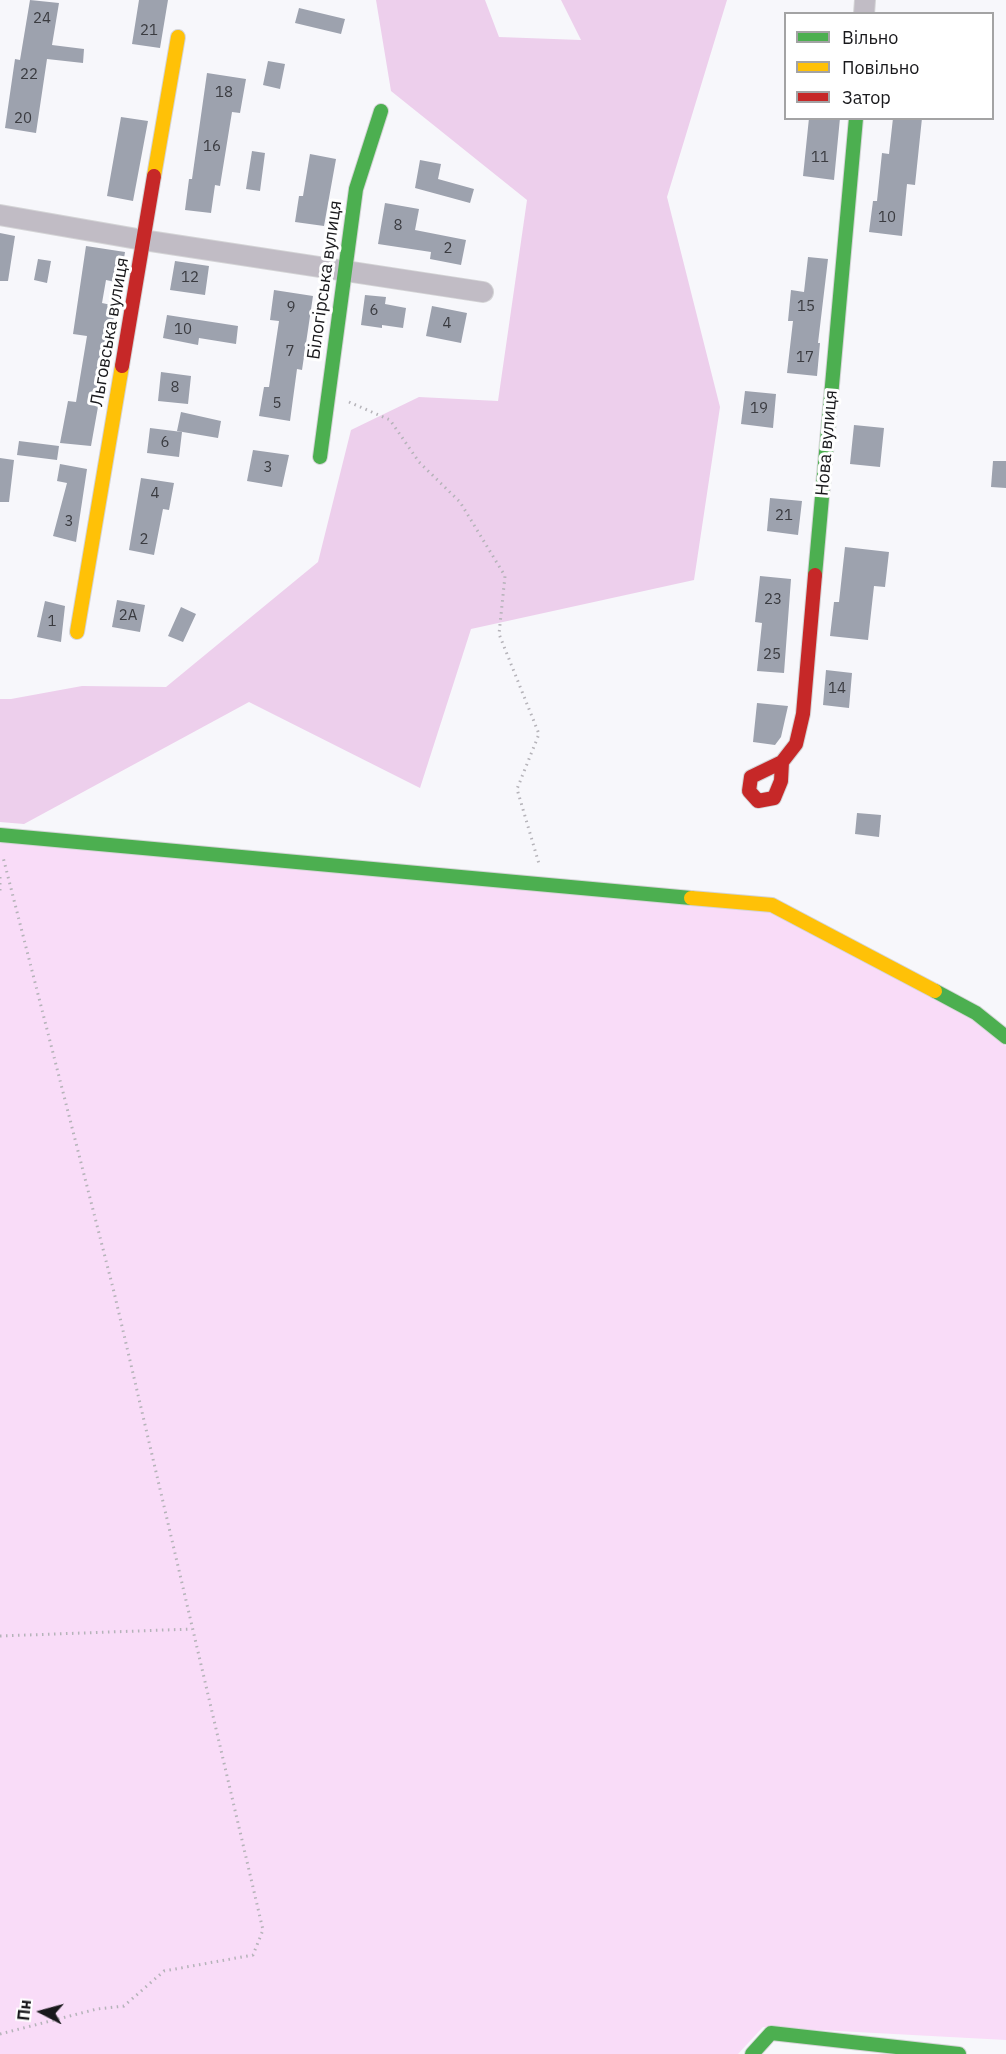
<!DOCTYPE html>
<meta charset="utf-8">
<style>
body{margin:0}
#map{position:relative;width:1006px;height:2054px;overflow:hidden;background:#f7f7fb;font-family:"IBM Plex Sans",sans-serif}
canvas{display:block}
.legend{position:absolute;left:784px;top:12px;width:210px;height:108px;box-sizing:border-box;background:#fff;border:2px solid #a3a3a4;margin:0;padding:8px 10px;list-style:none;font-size:18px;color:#19191c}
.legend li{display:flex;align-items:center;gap:12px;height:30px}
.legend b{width:30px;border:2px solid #a3a3a4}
.north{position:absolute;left:12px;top:1982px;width:60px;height:60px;-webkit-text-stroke:4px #fff;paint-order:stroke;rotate:276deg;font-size:16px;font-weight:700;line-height:24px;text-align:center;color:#19191c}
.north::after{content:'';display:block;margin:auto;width:21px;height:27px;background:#19191c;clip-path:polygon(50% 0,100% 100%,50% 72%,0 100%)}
</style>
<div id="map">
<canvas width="1006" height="2054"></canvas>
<ul class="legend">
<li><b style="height:8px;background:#4caf50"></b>Вільно</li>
<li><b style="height:8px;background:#ffc107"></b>Повільно</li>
<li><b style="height:8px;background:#c62828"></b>Затор</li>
</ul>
<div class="north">Пн</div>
</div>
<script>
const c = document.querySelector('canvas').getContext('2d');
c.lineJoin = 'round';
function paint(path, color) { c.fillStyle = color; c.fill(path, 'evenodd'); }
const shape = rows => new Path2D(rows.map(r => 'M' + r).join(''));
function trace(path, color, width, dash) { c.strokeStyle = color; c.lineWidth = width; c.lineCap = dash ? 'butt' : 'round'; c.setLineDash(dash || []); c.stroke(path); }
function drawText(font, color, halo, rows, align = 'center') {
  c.font = font + ' "IBM Plex Sans",sans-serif'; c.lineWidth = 6; c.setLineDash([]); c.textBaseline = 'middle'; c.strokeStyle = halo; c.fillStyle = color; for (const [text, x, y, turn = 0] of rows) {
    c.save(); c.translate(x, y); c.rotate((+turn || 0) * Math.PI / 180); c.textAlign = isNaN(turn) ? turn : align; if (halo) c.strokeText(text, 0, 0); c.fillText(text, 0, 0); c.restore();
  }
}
const green = shape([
 [0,842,770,912,972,1018,1006,1046,1006,2040,763,2027,738,2054,0,2054]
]);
const forest = shape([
 [376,0,485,0,499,37,581,40,561,0,727,0,667,197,720,407,694,580,471,629,420,788,249,702,24,824,0,822,0,699,11,699,82,686,166,687,318,562,351,430,419,397,498,401,527,200,391,91]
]);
const building = shape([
 [30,0,59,3,52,45,84,49,83,63,47,59,36,133,5,128,15,59,20,60],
 [139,0,168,0,160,48,132,44],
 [299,8,345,19,341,34,295,23],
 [268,61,285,64,280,89,263,85],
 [207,73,246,79,240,113,232,112,220,186,215,185,211,213,185,210,189,179,192,179],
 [121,117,148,121,133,201,107,196],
 [809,118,840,118,834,180,803,176],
 [893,118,922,118,915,185,907,184,902,236,869,232,873,201,877,201,882,153,889,154],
 [252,151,265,153,260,191,246,189],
 [310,154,336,159,324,226,295,222,299,196,303,196],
 [420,160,441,164,438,179,474,189,470,203,415,188],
 [385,203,419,209,415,230,466,240,461,265,430,259,431,252,378,244],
 [0,233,15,236,8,281,0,281],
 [86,246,125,252,120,283,106,280,102,303,116,306,91,446,60,443,68,401,76,402,87,336,73,334],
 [808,257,828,259,818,343,820,343,817,376,787,373,793,321,788,321,791,290,804,292],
 [38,259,51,261,47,283,34,280],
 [175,261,209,266,205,295,170,290],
 [274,290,313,296,302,370,297,369,290,421,259,416,264,387,269,387,279,321,270,320],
 [365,295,386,297,385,304,406,308,403,328,382,325,382,328,361,325],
 [432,306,467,313,461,343,426,336],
 [167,315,238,326,236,344,199,338,198,345,163,338],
 [161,372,191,376,188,404,158,401],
 [745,391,776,394,773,428,741,424],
 [181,412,221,421,218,438,177,431],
 [854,425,884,428,880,467,850,464],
 [150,428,182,432,179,457,147,453],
 [19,441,59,446,57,460,17,455],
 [253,450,289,455,282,487,247,481],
 [0,458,14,460,9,502,0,502],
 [993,461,1006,461,1006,488,991,487],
 [60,464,87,469,76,542,53,536,67,483,57,481],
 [141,478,174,483,169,510,163,509,154,555,129,550],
 [770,498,802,501,798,535,767,531],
 [845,547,889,552,885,587,874,586,868,640,830,636,834,602,839,602],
 [760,576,791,579,784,673,757,671,762,623,755,622],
 [117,600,145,605,140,632,112,627],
 [45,601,65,606,61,642,37,637],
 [181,607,196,614,183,642,168,636],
 [826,670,852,673,849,708,823,705],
 [757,703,788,706,781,737,775,745,753,742],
 [857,813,881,815,879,837,855,834]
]);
const path = shape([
 [349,402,390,420,419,462,460,502,505,576,499,634,539,734,517,789,539,864],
 [0,877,0,894],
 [0,1636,192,1629],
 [0,2034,97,2009,124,2006,164,1971,253,1955,263,1930,114,1292,3,857]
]);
const street = shape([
 [864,14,865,0],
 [0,215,143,240,483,292]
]);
const fast = shape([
 [320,457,356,189,381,111],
 [815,575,856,118],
 [0,835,691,898],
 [935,991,976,1013,1006,1037],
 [752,2054,771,2033,959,2054]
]);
const slow = shape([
 [154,176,178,37],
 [77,632,122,366],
 [691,898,772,905,935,991]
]);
const jam = shape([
 [122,366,154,176],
 [782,762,781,781,774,798,758,801,749,791,751,777,782,762,796,744,803,714,815,575]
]);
const numberNames = [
 ["24",42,19],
 ["21",149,31],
 ["22",29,75],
 ["18",224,93],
 ["20",23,119],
 ["16",212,147],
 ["11",820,158],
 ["10",887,218],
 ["8",398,226],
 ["2",448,249],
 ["12",190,278],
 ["15",806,307],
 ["9",291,308],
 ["6",374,311],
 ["4",447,324],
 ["10",183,330],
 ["7",290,352],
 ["17",805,358],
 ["8",175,388],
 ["5",277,404],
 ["19",759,409],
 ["6",165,443],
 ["3",268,468],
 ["4",155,494],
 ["21",784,516],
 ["3",69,522],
 ["2",144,540],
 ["23",773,600],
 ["2А",128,616],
 ["1",52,622],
 ["25",772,655],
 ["14",837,689]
];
const streetNames = [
 ["Білогірська вулиця",325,280,-82],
 ["Льговська вулиця",110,332,-80],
 ["Нова вулиця",827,443,-85]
];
paint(green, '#f9dcf8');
paint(forest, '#edcfec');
paint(building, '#9da2ae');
trace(street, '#d4d4d6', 22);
trace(fast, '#d4d4d6', 16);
trace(slow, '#d4d4d6', 16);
trace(jam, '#d4d4d6', 16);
trace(path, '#b5b3b9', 3, [1.5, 4.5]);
trace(street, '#c1bcc5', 20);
trace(fast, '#4caf50', 14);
trace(slow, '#ffc107', 14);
trace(jam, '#c62828', 14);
drawText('15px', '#3a3b40', null, numberNames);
drawText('18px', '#19191c', '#fff', streetNames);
</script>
